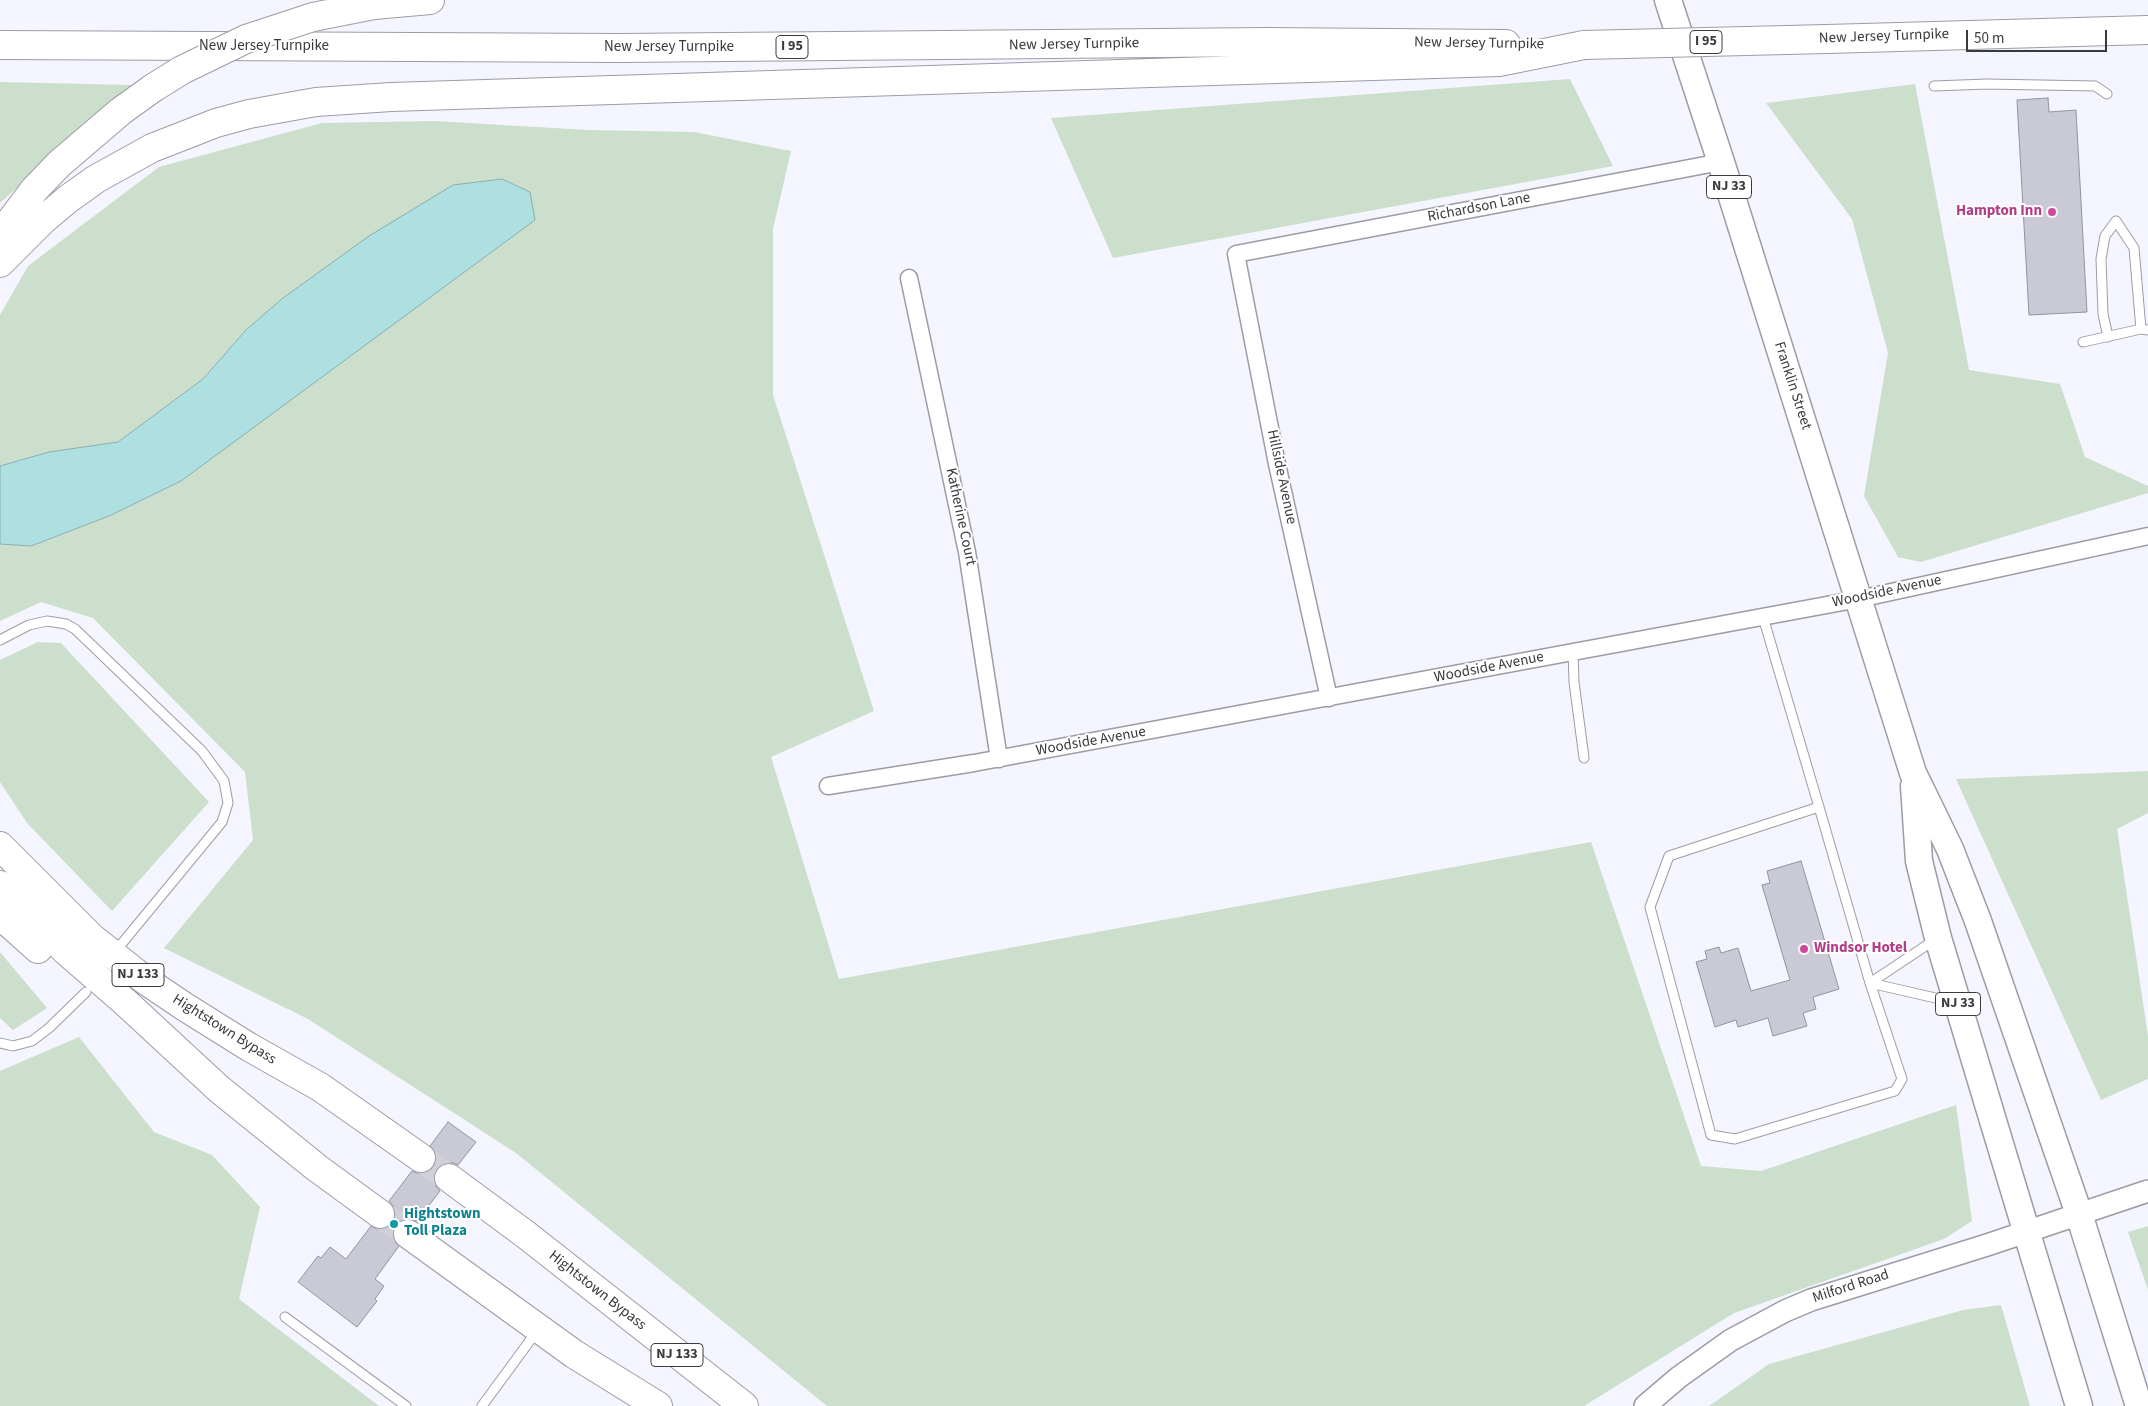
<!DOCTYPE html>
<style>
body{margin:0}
#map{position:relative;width:2148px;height:1406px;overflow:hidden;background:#f4f5fe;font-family:"Source Sans 3",sans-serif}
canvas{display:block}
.scale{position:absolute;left:1966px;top:30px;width:141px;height:22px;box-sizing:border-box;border:2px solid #393a3e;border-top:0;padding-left:6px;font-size:15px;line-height:18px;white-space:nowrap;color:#393a3e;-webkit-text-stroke:4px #fff;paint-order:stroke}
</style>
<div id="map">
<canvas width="2148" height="1406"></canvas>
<div class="scale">50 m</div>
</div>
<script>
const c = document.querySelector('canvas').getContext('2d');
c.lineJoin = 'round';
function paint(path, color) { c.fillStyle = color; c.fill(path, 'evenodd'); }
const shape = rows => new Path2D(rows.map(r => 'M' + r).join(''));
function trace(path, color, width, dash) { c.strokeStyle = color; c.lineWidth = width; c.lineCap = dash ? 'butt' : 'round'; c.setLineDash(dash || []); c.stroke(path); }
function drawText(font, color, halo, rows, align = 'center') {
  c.font = font + ' "Source Sans 3",sans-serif'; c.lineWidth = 4; c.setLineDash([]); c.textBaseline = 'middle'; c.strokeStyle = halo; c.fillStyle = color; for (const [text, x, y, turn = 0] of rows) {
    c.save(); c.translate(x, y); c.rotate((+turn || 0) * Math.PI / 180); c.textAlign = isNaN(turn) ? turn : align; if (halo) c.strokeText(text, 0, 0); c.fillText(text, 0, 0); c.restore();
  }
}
const green = shape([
 [1570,79,1613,166,1113,258,1051,118],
 [0,82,132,85,0,203],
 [1915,84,1969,370,2060,384,2085,457,2148,486,2148,493,1921,562,1898,557,1864,496,1888,353,1852,219,1766,103],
 [434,121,588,130,694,132,791,151,773,229,773,395,874,711,771,757,839,979,1591,842,1701,1166,1761,1171,1956,1105,1972,1221,1944,1239,1734,1313,1584,1406,827,1406,516,1153,308,1019,164,948,253,840,245,772,93,618,41,602,0,621,0,544,31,546,109,516,181,481,227,444,530,192,502,179,453,185,412,210,283,298,246,330,203,379,118,442,49,452,0,466,0,315,28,266,159,167,322,123],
 [38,642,61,643,209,802,112,911,27,823,0,782,0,660],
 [2148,771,2148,813,2117,829,2148,1036,2148,1079,2101,1100,1956,779],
 [0,952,47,1008,13,1030,0,1018],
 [79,1037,154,1132,212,1155,260,1207,239,1299,379,1406,0,1406,0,1071],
 [2148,1226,2148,1290,2128,1232],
 [2001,1305,2030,1406,1709,1406,1769,1364,1963,1310]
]);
const water = shape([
 [502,179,530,192,535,220,181,481,109,516,31,546,0,544,0,466,49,452,118,442,203,379,246,330,283,298,369,236,453,185,502,179]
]);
const building = shape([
 [2048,98,2049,112,2076,110,2087,312,2029,315,2017,100,2048,98],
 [1801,861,1839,989,1813,997,1816,1009,1803,1013,1807,1026,1773,1036,1768,1018,1738,1027,1736,1020,1715,1027,1696,962,1707,959,1705,951,1719,947,1721,953,1738,948,1751,991,1790,980,1762,885,1770,883,1767,871,1801,861],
 [448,1122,476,1142,458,1165,450,1162,443,1164,437,1168,433,1177,435,1185,440,1191,417,1221,410,1219,402,1220,395,1225,392,1233,394,1240,399,1246,375,1279,384,1286,375,1299,377,1301,357,1327,298,1282,318,1256,321,1258,330,1247,346,1259,371,1226,379,1230,387,1228,392,1224,396,1215,394,1207,389,1201,412,1171,420,1174,427,1172,433,1167,437,1159,435,1152,430,1146,448,1122]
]);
const motorwayTunnel = shape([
 [421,1158,449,1178],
 [380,1214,408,1234]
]);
const service = shape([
 [1934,86,1987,84,2095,86,2107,94],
 [2108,337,2103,314,2101,259,2105,236,2116,221,2134,248,2141,329,2148,330],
 [2083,342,2141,329],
 [1763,617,1819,807,1870,983,1902,1079,1895,1091,1735,1139,1711,1135,1650,907,1669,856,1819,807],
 [0,640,29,625,47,621,66,624,75,629,202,751,224,781,228,803,222,822,114,953],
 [1573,651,1574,682,1584,758],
 [1870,983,1953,1002],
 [1870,983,1936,939],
 [0,1043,13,1046,32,1041,49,1028,86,992],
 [285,1317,406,1406],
 [482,1406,537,1331]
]);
const minor = shape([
 [909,278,967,552,999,759],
 [1329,698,1277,464,1236,254,1721,162],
 [828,786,974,763,1859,599,2148,536]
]);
const tertiary = shape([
 [1645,1406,1679,1377,1731,1340,1785,1311,1811,1300,1987,1245,2148,1191]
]);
const primary = shape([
 [1668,0,1721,162,1913,773,1950,849,1978,921,2079,1214,2139,1406],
 [1914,786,1919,861,1938,938,2079,1406]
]);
const motorway = shape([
 [374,5,430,0],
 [1827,39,2148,30],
 [0,45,620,48,1267,42,1506,44],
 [0,235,34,190,59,164,121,111,153,88],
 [0,263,43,220,68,199,96,179,152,148,216,123,249,114,316,102,391,97,1499,62,1584,45],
 [0,846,92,938,145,980,185,1007,249,1047,320,1087,421,1158],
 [0,885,67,952,125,1002,219,1089,317,1168,380,1214],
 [0,915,38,949],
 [449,1178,525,1234,744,1406],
 [408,1234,574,1354,658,1406]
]);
const motorwayBridge = shape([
 [1584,45,1827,39],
 [153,88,182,70,246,39,313,17,374,5]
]);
const markers = [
 [2052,212,5,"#d1479c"],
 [1804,949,5,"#d1479c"],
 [394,1224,5,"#0f9aa8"]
];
const shields = [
 [1706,42,32],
 [792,47,32],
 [1729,187,45],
 [138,975,52],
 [1958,1004,45],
 [677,1355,52]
];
const shieldNames = [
 ["I 95",1706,42],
 ["I 95",792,47],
 ["NJ 33",1729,187],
 ["NJ 133",138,975],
 ["NJ 33",1958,1004],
 ["NJ 133",677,1355]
];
const streetNames = [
 ["New Jersey Turnpike",1884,37,-2],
 ["New Jersey Turnpike",1479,44,1],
 ["New Jersey Turnpike",1074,45,-1],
 ["New Jersey Turnpike",264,47],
 ["New Jersey Turnpike",669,48],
 ["Richardson Lane",1479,208,-11],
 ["Franklin Street",1792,386,72],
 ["Hillside Avenue",1281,477,78],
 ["Katherine Court",960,517,78],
 ["Woodside Avenue",1887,592,-12],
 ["Woodside Avenue",1489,668,-11],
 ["Woodside Avenue",1091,742,-10],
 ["Hightstown Bypass",224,1030,32],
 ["Milford Road",1851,1287,-18],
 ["Hightstown Bypass",597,1291,38]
];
const hotelNames = [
 ["Hampton Inn",2042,212],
 ["Windsor Hotel",1814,949,"left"]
];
const cultureNames = [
 ["Hightstown",404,1215],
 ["Toll Plaza",404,1232]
];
paint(green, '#ccdecc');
paint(water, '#aedfe1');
trace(water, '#8baeb0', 1);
paint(building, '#c9cad5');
trace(building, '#92939d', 1);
trace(motorwayTunnel, '#cfd0d8', 28, [28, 14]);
trace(service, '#9c9ca7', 11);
trace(minor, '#9c9ca7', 19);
trace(tertiary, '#9c9ca7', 24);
trace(primary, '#9c9ca7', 29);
trace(motorway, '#9c9ca7', 30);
trace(service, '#fff', 9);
trace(minor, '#fff', 16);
trace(tertiary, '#fff', 21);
trace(primary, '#fff', 26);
trace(motorway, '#fff', 28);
trace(motorwayBridge, '#9c9ca7', 30, []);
trace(motorwayBridge, '#fff', 28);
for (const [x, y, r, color] of markers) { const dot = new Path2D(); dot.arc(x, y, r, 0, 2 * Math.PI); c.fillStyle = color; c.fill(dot); trace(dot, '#fff', 2); }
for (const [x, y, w] of shields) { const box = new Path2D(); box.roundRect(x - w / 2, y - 11.5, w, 23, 4); c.fillStyle = '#fff'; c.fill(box); trace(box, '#393a3e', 1); }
drawText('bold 14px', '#393a3e', null, shieldNames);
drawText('15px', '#393a3e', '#fff', streetNames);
drawText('bold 15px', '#b23c85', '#fff', hotelNames, 'right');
drawText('bold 15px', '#0d838f', '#fff', cultureNames, 'left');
</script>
